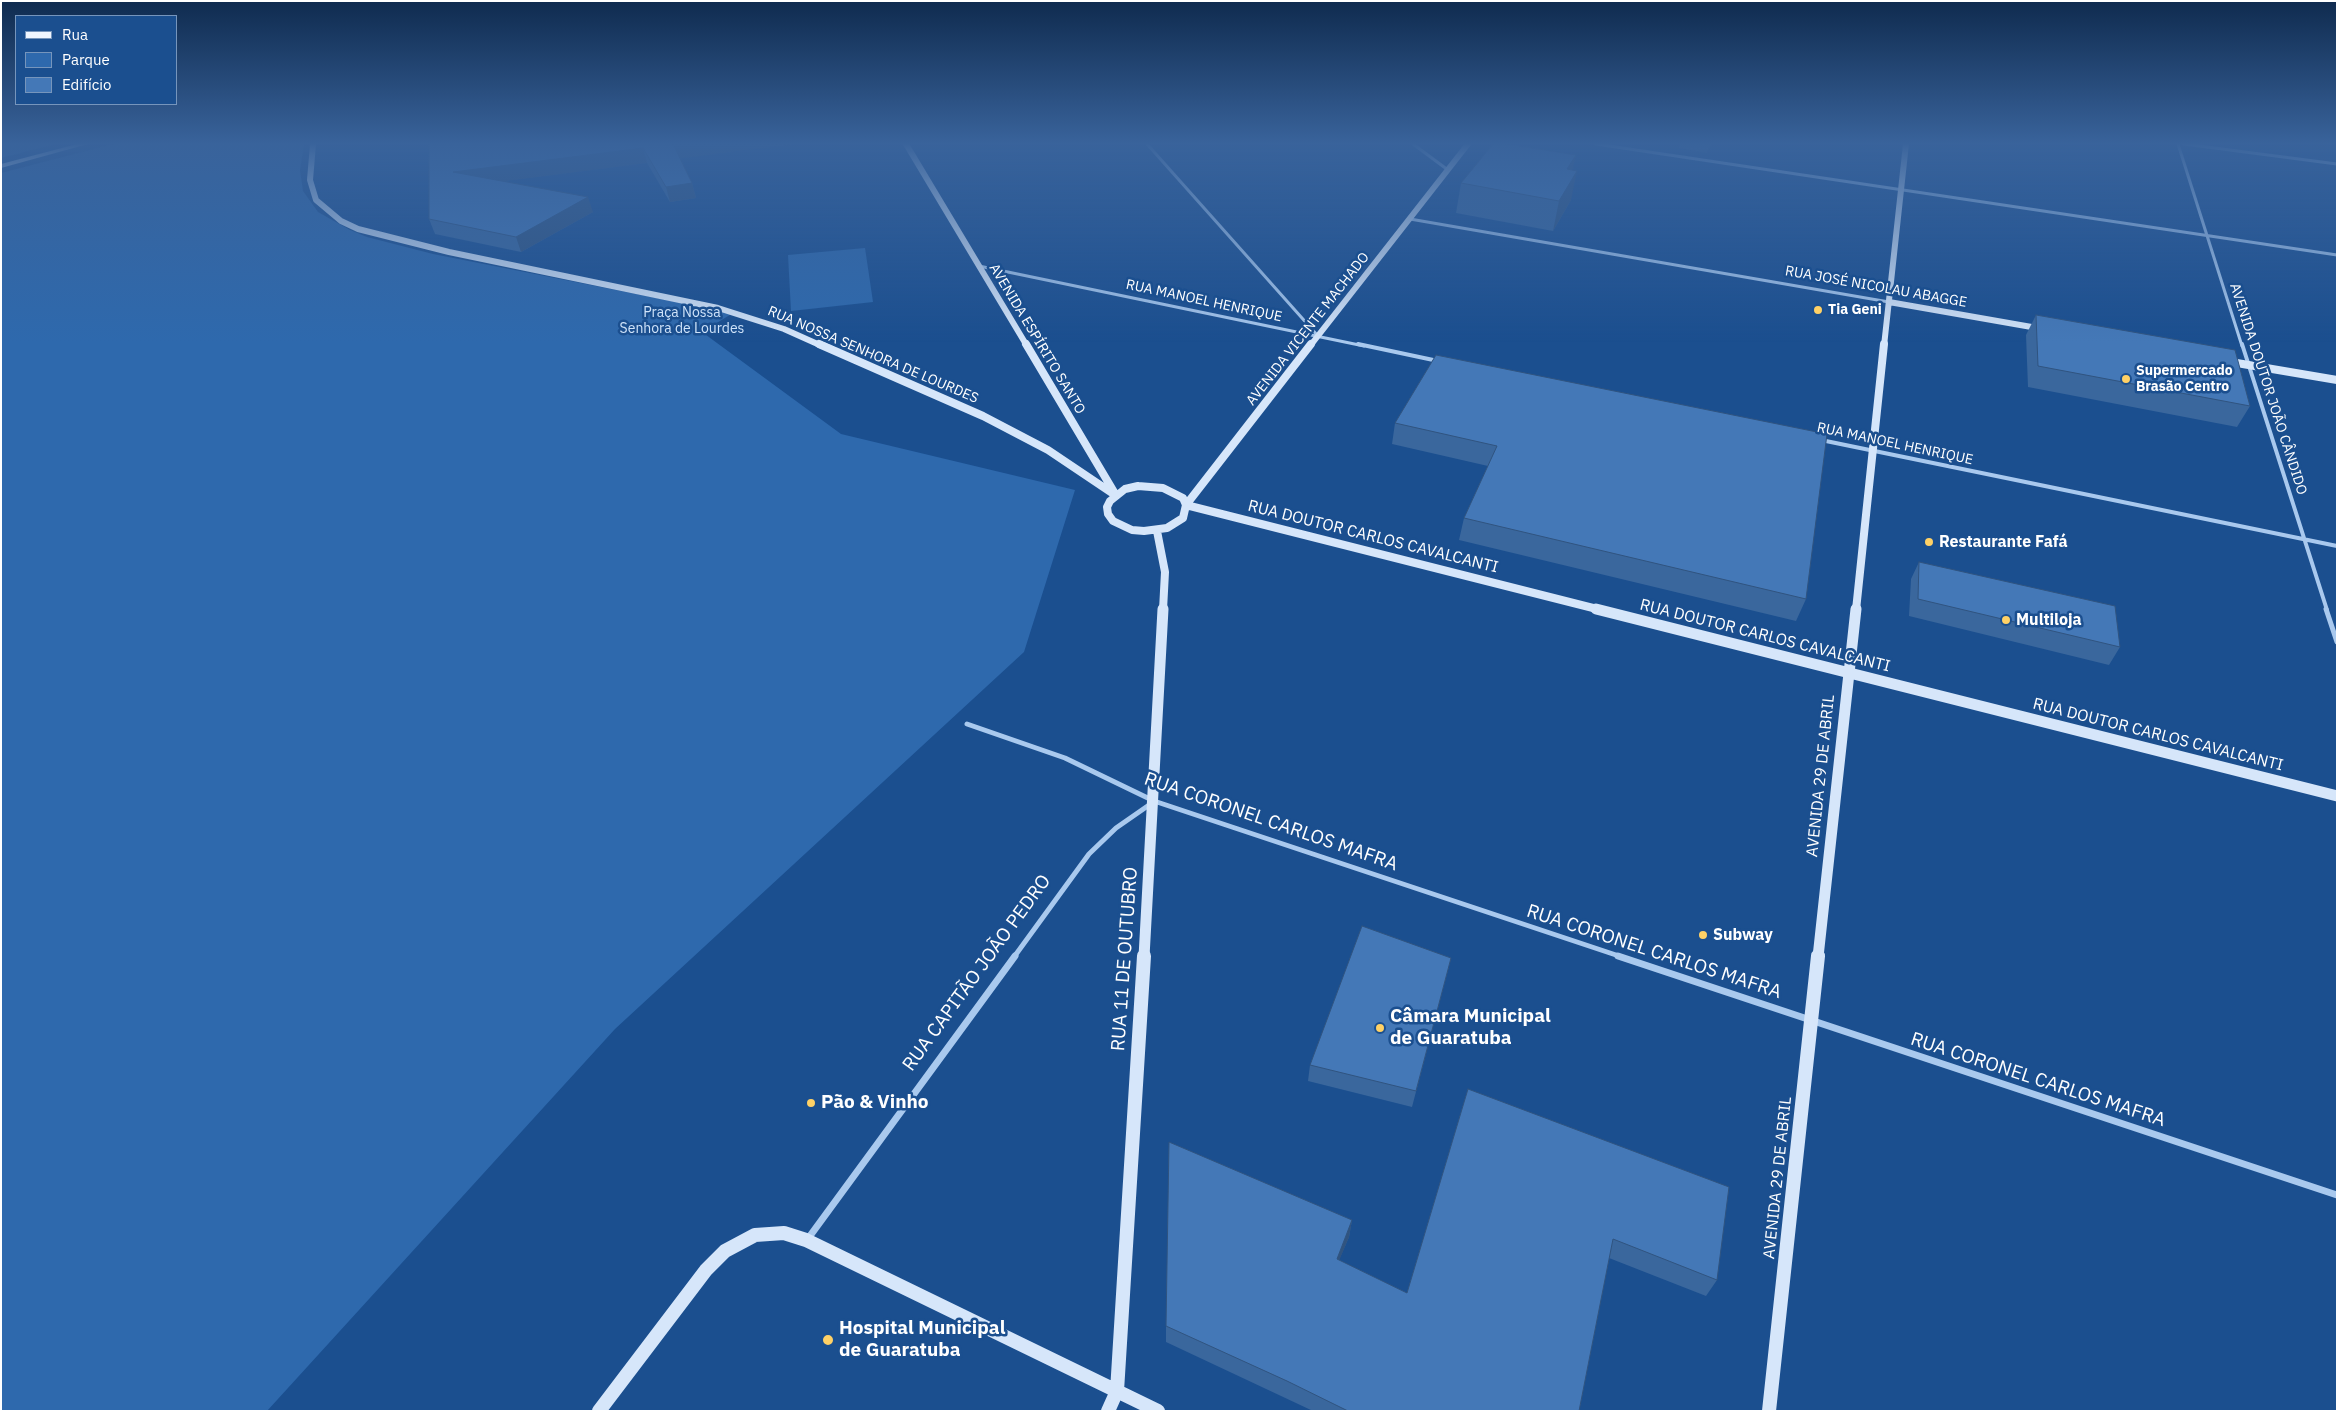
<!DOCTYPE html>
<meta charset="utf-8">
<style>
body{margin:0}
#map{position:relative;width:2338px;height:1412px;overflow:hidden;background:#1b4f8f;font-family:"IBM Plex Sans",sans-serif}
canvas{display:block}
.frame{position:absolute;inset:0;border:2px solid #fff;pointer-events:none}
.legend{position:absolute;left:15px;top:15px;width:162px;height:90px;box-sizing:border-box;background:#1b4f8f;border:1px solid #7695bc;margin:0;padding:6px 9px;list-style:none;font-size:15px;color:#fff}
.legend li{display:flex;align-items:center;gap:10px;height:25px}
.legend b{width:25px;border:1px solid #7695bc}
</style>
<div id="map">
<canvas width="2338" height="1412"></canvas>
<div class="frame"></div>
<ul class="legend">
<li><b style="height:6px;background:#f0f6ff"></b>Rua</li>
<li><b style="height:14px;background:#2e69ad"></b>Parque</li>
<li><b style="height:14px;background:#4478b7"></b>Edifício</li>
</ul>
</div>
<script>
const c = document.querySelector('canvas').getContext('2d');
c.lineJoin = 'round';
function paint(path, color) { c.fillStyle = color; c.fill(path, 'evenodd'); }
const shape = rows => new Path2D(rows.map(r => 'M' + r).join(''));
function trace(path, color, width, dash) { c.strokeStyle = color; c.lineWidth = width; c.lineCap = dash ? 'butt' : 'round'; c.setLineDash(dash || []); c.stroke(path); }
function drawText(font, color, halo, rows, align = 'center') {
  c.font = font + ' "IBM Plex Sans",sans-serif'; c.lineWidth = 5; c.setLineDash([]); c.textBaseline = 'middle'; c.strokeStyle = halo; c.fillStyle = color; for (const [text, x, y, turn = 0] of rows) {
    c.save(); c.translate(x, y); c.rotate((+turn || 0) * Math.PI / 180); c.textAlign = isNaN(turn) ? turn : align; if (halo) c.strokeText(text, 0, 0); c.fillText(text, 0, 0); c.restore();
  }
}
const green = shape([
 [1,144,56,144,1,158],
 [113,144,304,144,300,170,303,191,318,212,350,230,367,237,433,254,733,313,702,332,841,434,1075,490,1024,652,615,1029,267,1411,1,1411,1,173],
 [865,248,873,302,791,311,788,255]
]);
const streetFar3 = shape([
 [1147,144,1318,336],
 [1413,144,1448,170],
 [1596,144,2337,255],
 [2178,144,2242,346],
 [2184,144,2337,164],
 [1410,219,1889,302],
 [979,266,1364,346]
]);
const streetFar2 = shape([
 [1358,344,1438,361],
 [2242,344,2327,610],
 [1821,440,2337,546]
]);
const streetFar1 = shape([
 [2326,609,2337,642],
 [967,724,1065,758,1154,801,1622,957],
 [1014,957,1089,854,1116,828,1152,803]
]);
const street = shape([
 [1618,956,2337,1195],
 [807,1240,1015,956]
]);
const secondaryFar3 = shape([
 [313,144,310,180,316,200,341,221,358,229,449,252,718,308,784,329,822,346],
 [906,144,1027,346],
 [1889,302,2043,329],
 [1310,346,1468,144],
 [1884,346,1906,144]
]);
const secondaryFar2 = shape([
 [819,344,983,416,1048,450,1115,495],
 [1026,344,1114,492],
 [1311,344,1186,505,1601,610],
 [2225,361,2337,380],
 [1138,486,1163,488,1183,498,1186,505,1183,518,1167,528,1144,531,1132,530,1113,521,1108,514,1107,507,1110,501,1125,489,1138,486],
 [1157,531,1165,572,1163,610],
 [1856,610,1884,344]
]);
const secondaryFar1 = shape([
 [1596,609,2337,796],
 [1144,957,1163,609],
 [1818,957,1856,609]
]);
const secondary = shape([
 [599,1411,706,1270,725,1251,755,1235,784,1233,806,1240,1158,1411],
 [1108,1411,1117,1391,1144,956],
 [1769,1411,1818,956]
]);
const primary = shape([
 [77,144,88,144,1,168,1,164,77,144]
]);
const wall = shape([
 [429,144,793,144,680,158,692,183,696,198,670,202,647,163,503,181,593,212,521,252,435,234,429,219],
 [1680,144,1712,144,1707,153,1679,148],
 [1573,170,1571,200,1553,231,1456,213,1461,183],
 [2036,315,2250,406,2237,427,2028,387,2026,335],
 [1436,355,1806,599,1796,621,1459,540,1464,518,1488,466,1392,444,1395,423],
 [1919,562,2120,647,2109,665,1909,616,1911,579],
 [1451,958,1412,1107,1308,1081,1310,1065],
 [1468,1089,1717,1280,1706,1296,1609,1258,1579,1411,1313,1411,1166,1342,1166,1326,1352,1220,1349,1237,1339,1260,1407,1293]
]);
const shadedWall = shape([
 [673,144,793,144,677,159],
 [1710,144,1712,144,1707,153],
 [643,148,647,163,459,187,453,172],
 [1576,155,1570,183,1577,171,1571,200,1553,231,1559,201,1567,169],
 [692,183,696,198,670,202,666,187],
 [588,197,593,212,521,252,516,237],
 [1352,1220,1349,1237,1333,1275,1337,1259]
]);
const building = shape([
 [429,144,676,144,673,144,692,183,666,187,643,148,453,172,588,197,516,237,429,219,429,144],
 [1493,144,1506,144,1576,155,1567,169,1577,171,1559,201,1461,183,1493,144],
 [2036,315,2235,350,2250,406,2038,366,2036,315],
 [1436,355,1827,434,1806,599,1464,518,1497,446,1395,423,1436,355],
 [1919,562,2115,606,2120,647,1918,599,1919,562],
 [1362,926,1451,958,1416,1091,1310,1065,1362,926],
 [1468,1089,1729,1187,1717,1280,1613,1239,1579,1411,1348,1411,1287,1381,1166,1326,1169,1142,1352,1220,1337,1259,1407,1293,1468,1089]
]);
const markers = [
 [1818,310,5,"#ffd166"],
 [2126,379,5,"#ffd166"],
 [1929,542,5,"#ffd166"],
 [2006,620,5,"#ffd166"],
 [1703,935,5,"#ffd166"],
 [1380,1028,5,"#ffd166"],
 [811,1103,5,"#ffd166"],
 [828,1340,6,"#ffd166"]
];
const farStreetnames = [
 ["RUA JOSÉ NICOLAU ABAGGE",1876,287,10],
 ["RUA MANOEL HENRIQUE",1204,301,12],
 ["AVENIDA VICENTE MACHADO",1308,329,-52],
 ["AVENIDA ESPÍRITO SANTO",1037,339,59],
 ["RUA NOSSA SENHORA DE LOURDES",873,355,23],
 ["AVENIDA DOUTOR JOÃO CÂNDIDO",2268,389,72],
 ["RUA MANOEL HENRIQUE",1895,444,12]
];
const farPoinames = [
 ["Tia Geni",1828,310],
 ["Supermercado",2136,371],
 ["Brasão Centro",2136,387]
];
const farParknames = [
 ["Praça Nossa",682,313],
 ["Senhora de Lourdes",682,329]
];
const streetNames = [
 ["RUA DOUTOR CARLOS CAVALCANTI",1373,537,14],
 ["RUA DOUTOR CARLOS CAVALCANTI",1765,636,14],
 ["RUA DOUTOR CARLOS CAVALCANTI",2158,735,14],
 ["AVENIDA 29 DE ABRIL",1821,776,-84],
 ["AVENIDA 29 DE ABRIL",1778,1178,-84]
];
const poiNames = [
 ["Restaurante Fafá",1939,542],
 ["Multiloja",2016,620],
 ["Subway",1713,935]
];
const nearStreetnames = [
 ["RUA CORONEL CARLOS MAFRA",1271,822,19],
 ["RUA CORONEL CARLOS MAFRA",1654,952,18],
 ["RUA 11 DE OUTUBRO",1125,959,-86],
 ["RUA CAPITÃO JOÃO PEDRO",977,973,-54],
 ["RUA CORONEL CARLOS MAFRA",2038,1080,18]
];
const nearPoinames = [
 ["Câmara Municipal",1390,1017],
 ["de Guaratuba",1390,1039],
 ["Pão & Vinho",821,1103],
 ["Hospital Municipal",839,1329],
 ["de Guaratuba",839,1351]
];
paint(green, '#2e69ad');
trace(streetFar3, '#a9c9ee', 3);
trace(streetFar2, '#a9c9ee', 4);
trace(streetFar1, '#a9c9ee', 5);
trace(street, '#a9c9ee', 7);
trace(secondaryFar3, '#d6e6fa', 6);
trace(secondaryFar2, '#d6e6fa', 8);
trace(secondaryFar1, '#d6e6fa', 11);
trace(secondary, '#d6e6fa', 14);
paint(primary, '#f0f6ff');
paint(wall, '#3a679d');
paint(shadedWall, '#305480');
paint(building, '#4478b7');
trace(building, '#305480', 1);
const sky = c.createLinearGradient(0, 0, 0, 342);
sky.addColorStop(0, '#0f2b4f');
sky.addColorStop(0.42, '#39639b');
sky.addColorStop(1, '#39639b00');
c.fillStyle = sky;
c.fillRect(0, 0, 2338, 342);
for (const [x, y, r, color] of markers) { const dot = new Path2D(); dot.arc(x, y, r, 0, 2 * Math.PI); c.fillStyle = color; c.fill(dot); trace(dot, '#1b4f8f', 2); }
drawText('14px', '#fff', '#1b4f8f', farStreetnames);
drawText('bold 14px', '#fff', '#1b4f8f', farPoinames, 'left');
drawText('14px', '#cfe3fa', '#1b4f8f', farParknames);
drawText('16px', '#fff', '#1b4f8f', streetNames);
drawText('bold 16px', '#fff', '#1b4f8f', poiNames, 'left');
drawText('19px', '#fff', '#1b4f8f', nearStreetnames);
drawText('bold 19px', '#fff', '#1b4f8f', nearPoinames, 'left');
</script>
